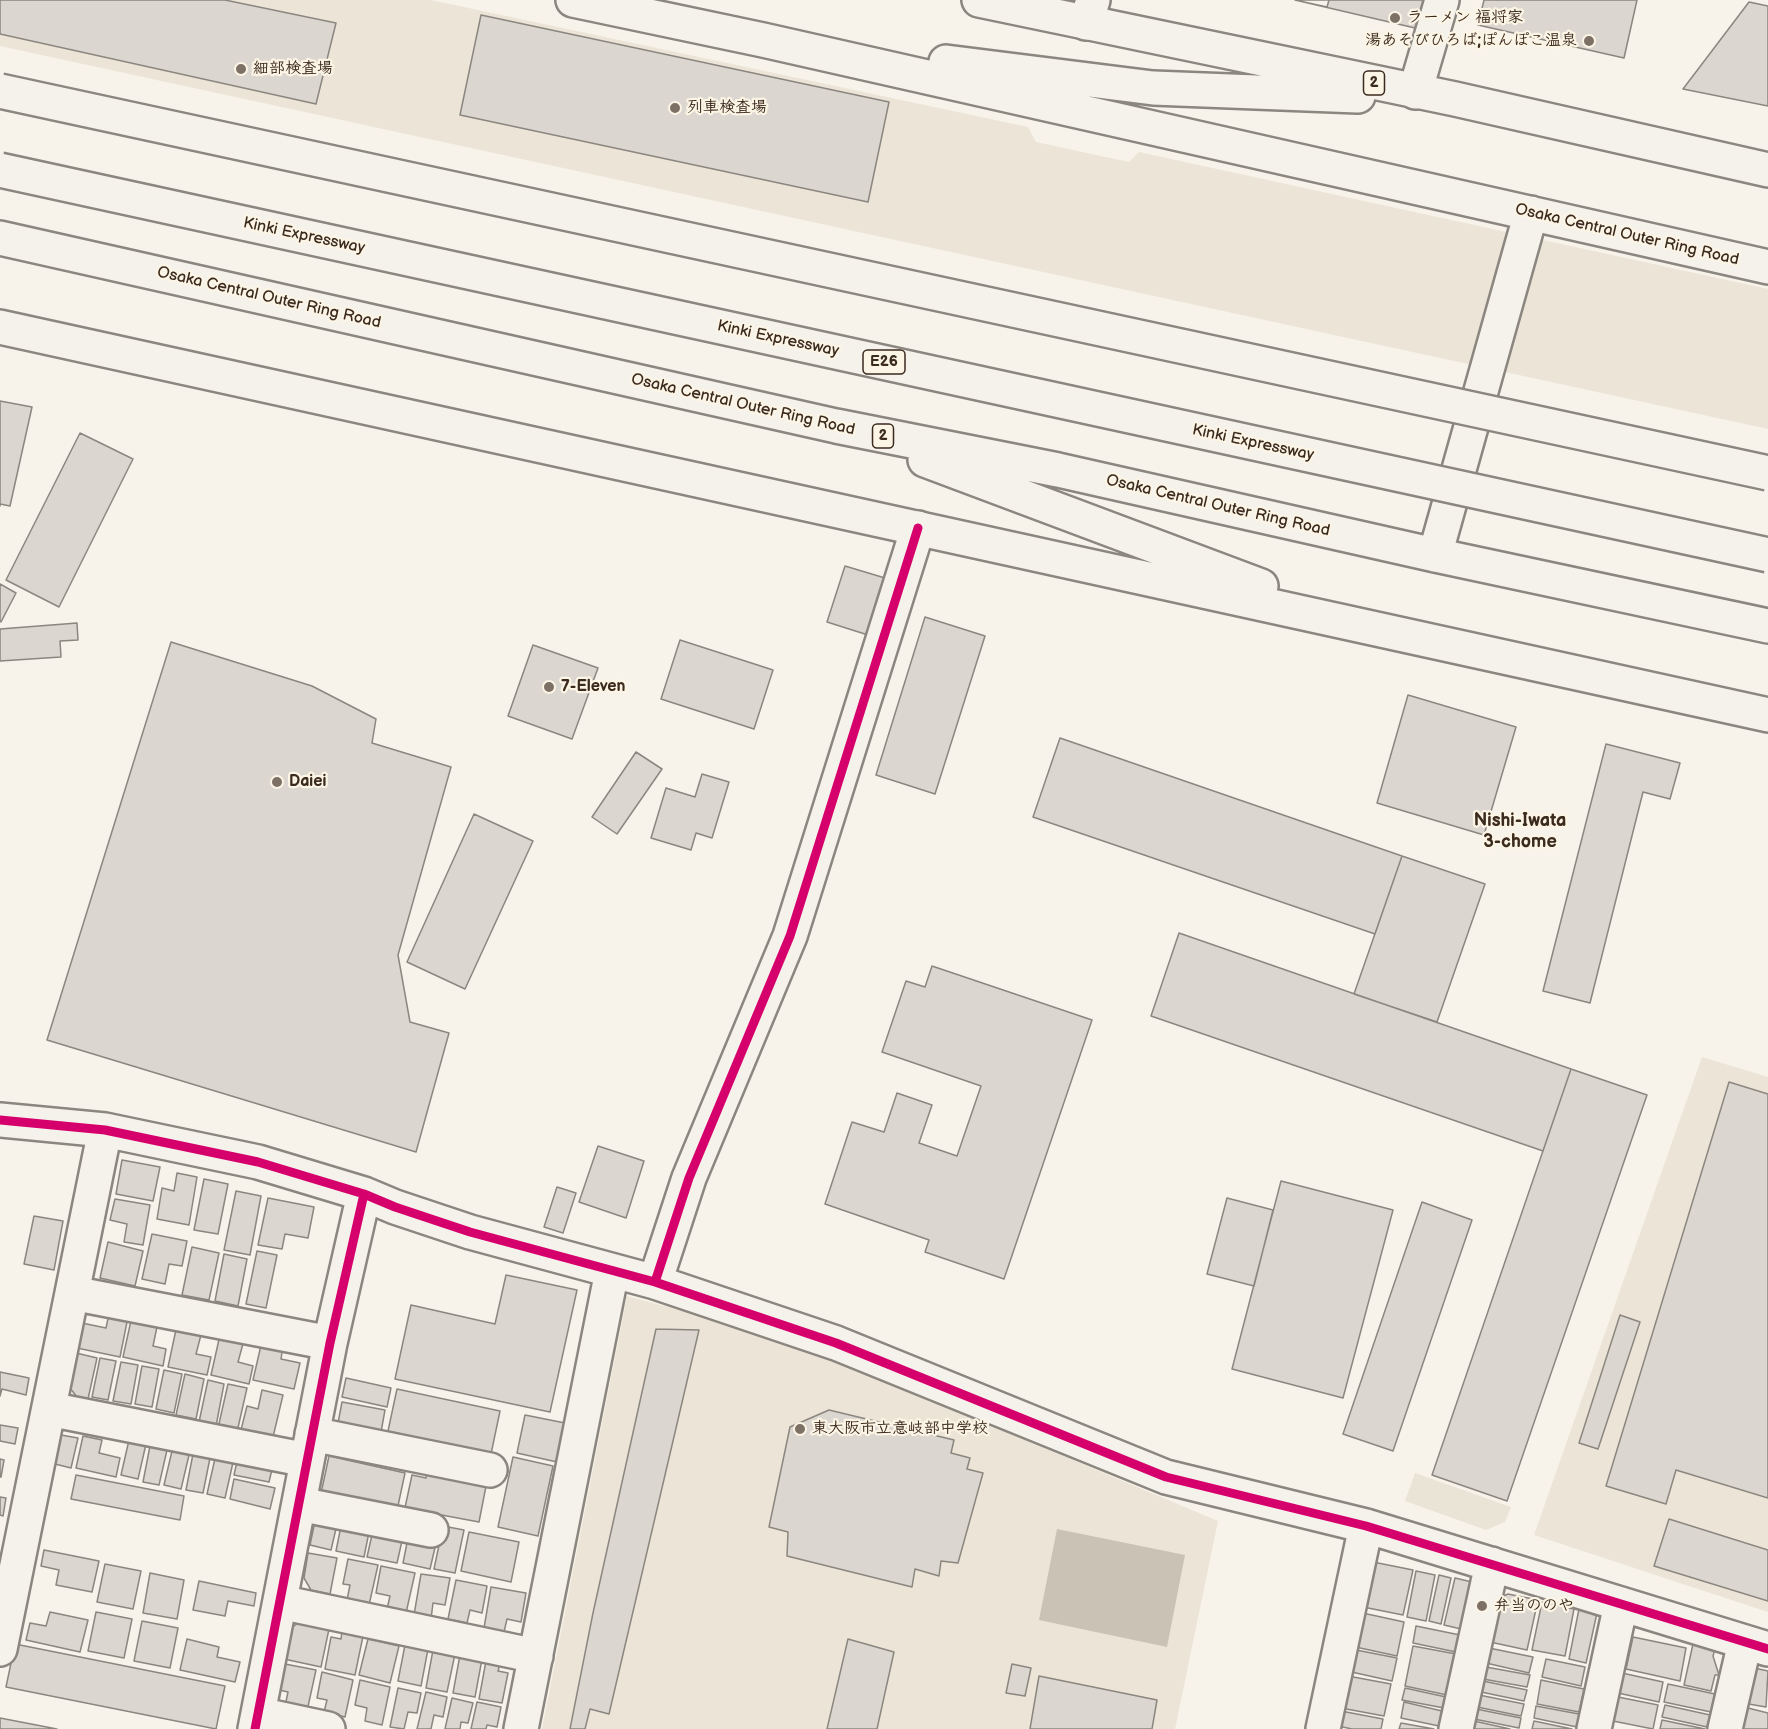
<!DOCTYPE html>
<meta charset="utf-8">
<style>
body{margin:0}
canvas{display:block;background:#f7f3ea}
</style>
<canvas width="1768" height="1729"></canvas>
<script>
const c = document.querySelector('canvas').getContext('2d');
c.lineJoin = 'round';
function paint(path, color) { c.fillStyle = color; c.fill(path, 'evenodd'); }
const shape = rows => new Path2D(rows.map(r => 'M' + r).join(''));
function trace(path, color, width, dash) { c.strokeStyle = color; c.lineWidth = width; c.lineCap = dash ? 'butt' : 'round'; c.setLineDash(dash || []); c.stroke(path); }
function drawText(font, color, halo, rows, align = 'center') {
  c.font = font + ' "Balsamiq Sans","Klee One",sans-serif'; c.lineWidth = 4.5; c.setLineDash([]); c.textBaseline = 'middle'; c.strokeStyle = halo; c.fillStyle = color; for (const [text, x, y, turn = 0] of rows) {
    c.save(); c.translate(x, y); c.rotate((+turn || 0) * Math.PI / 180); c.textAlign = isNaN(turn) ? turn : align; if (halo) c.strokeText(text, 0, 0); c.fillText(text, 0, 0); c.restore();
  }
}
const built = shape([
 [0,0,431,0,1028,127,1036,142,1129,162,1139,152,1768,289,1768,429,0,46],
 [1702,1057,1768,1077,1768,1612,1534,1535],
 [627,1296,780,1337,1218,1521,1175,1729,542,1729]
]);
const green = shape([
 [1415,1473,1511,1507,1505,1522,1486,1530,1405,1501]
]);
const water = shape([
 [1057,1529,1185,1555,1167,1647,1039,1620]
]);
const building = shape([
 [0,0,225,0,336,23,316,104,0,34,0,0],
 [1295,0,1428,0,1415,28,1295,0],
 [1295,0,1329,0,1327,7,1295,0],
 [1484,0,1637,0,1624,58,1478,25,1484,0],
 [1749,2,1768,6,1768,106,1683,89,1749,2],
 [481,15,889,102,868,202,460,115,481,15],
 [0,401,32,407,10,506,0,504,0,506,0,401],
 [80,433,133,459,59,607,6,580,80,433],
 [845,566,885,578,868,635,827,622,845,566],
 [0,584,16,593,1,622,0,621,0,584],
 [925,617,985,636,935,794,876,775,925,617],
 [77,623,78,640,60,641,61,657,0,661,0,629,77,623],
 [680,640,773,670,754,729,661,699,680,640],
 [171,642,312,686,376,719,372,743,451,767,398,955,410,1022,449,1033,416,1152,47,1040,171,642],
 [533,645,598,668,572,739,508,716,533,645],
 [1408,695,1516,727,1484,835,1377,803,1408,695],
 [1060,738,1402,856,1375,934,1033,817,1060,738],
 [1606,744,1680,763,1670,799,1643,792,1590,1003,1543,991,1606,744],
 [636,752,662,769,617,834,592,817,636,752],
 [702,774,729,782,712,838,696,833,691,850,651,838,666,788,695,797,702,774],
 [474,814,533,841,465,989,407,962,474,814],
 [1402,856,1485,884,1437,1022,1354,994,1402,856],
 [1179,933,1571,1069,1543,1151,1151,1016,1179,933],
 [932,966,1092,1020,1004,1279,925,1252,929,1240,825,1204,852,1122,884,1132,897,1093,932,1105,919,1143,957,1156,981,1086,882,1052,906,981,925,987,932,966],
 [1571,1069,1647,1095,1507,1501,1432,1475,1571,1069],
 [1729,1082,1768,1094,1768,1498,1676,1470,1666,1504,1606,1486,1729,1082],
 [598,1146,644,1161,626,1218,579,1202,598,1146],
 [122,1160,160,1167,153,1201,116,1194,122,1160],
 [177,1173,197,1177,189,1225,157,1219,162,1188,174,1191,177,1173],
 [204,1179,228,1184,218,1234,194,1230,204,1179],
 [1281,1181,1393,1210,1343,1398,1232,1369,1281,1181],
 [557,1187,576,1193,563,1233,544,1227,557,1187],
 [236,1191,261,1196,250,1255,224,1250,236,1191],
 [268,1198,314,1207,308,1238,285,1234,282,1249,258,1245,268,1198],
 [1227,1198,1273,1210,1254,1286,1207,1274,1227,1198],
 [115,1199,150,1205,143,1245,124,1242,127,1224,110,1220,115,1199],
 [1422,1202,1472,1220,1393,1451,1343,1434,1422,1202],
 [34,1216,63,1221,54,1270,24,1264,34,1216],
 [152,1234,187,1241,182,1266,169,1264,165,1284,142,1279,152,1234],
 [108,1242,143,1251,135,1286,100,1278,108,1242],
 [192,1247,219,1253,209,1300,182,1295,192,1247],
 [257,1251,277,1255,266,1308,246,1304,257,1251],
 [224,1254,247,1259,238,1306,215,1301,224,1254],
 [506,1275,577,1290,550,1412,395,1379,411,1305,495,1324,506,1275],
 [109,1314,128,1317,120,1357,77,1348,82,1323,106,1328,109,1314],
 [1620,1315,1640,1322,1598,1449,1579,1443,1620,1315],
 [132,1316,158,1322,153,1346,166,1349,163,1366,123,1357,132,1316],
 [177,1325,202,1331,196,1354,211,1357,207,1375,168,1367,177,1325],
 [656,1329,699,1330,609,1714,590,1709,585,1729,570,1729,593,1613,656,1329],
 [220,1335,244,1340,238,1362,253,1366,249,1384,211,1375,220,1335],
 [262,1341,283,1346,281,1359,300,1363,294,1389,253,1380,262,1341],
 [72,1352,97,1358,88,1399,77,1397,66,1383,72,1352],
 [100,1358,116,1361,108,1400,92,1397,100,1358],
 [121,1362,138,1365,131,1404,113,1401,121,1362],
 [142,1366,159,1369,152,1407,135,1404,142,1366],
 [164,1370,182,1374,174,1413,156,1409,164,1370],
 [0,1372,29,1378,26,1395,2,1389,0,1396,0,1372],
 [185,1374,204,1379,196,1419,176,1415,185,1374],
 [346,1378,391,1388,387,1407,342,1397,346,1378],
 [208,1380,224,1384,216,1426,199,1422,208,1380],
 [228,1384,247,1388,237,1432,218,1428,228,1384],
 [397,1389,500,1411,491,1454,388,1431,397,1389],
 [262,1390,283,1395,273,1437,241,1430,247,1406,258,1409,262,1390],
 [342,1402,385,1410,381,1432,338,1423,342,1402],
 [829,1410,954,1440,951,1453,970,1458,967,1469,983,1473,958,1563,941,1561,939,1576,915,1569,912,1587,787,1556,788,1532,769,1527,790,1427,829,1410],
 [525,1415,565,1423,557,1462,517,1453,525,1415],
 [0,1425,18,1428,15,1444,0,1441,0,1425],
 [61,1435,78,1438,71,1468,55,1464,61,1435],
 [83,1436,102,1440,99,1453,120,1458,116,1477,76,1468,83,1436],
 [129,1440,146,1444,138,1479,121,1475,129,1440],
 [150,1446,167,1450,159,1485,143,1482,150,1446],
 [172,1451,189,1455,181,1489,164,1485,172,1451],
 [193,1454,210,1458,203,1493,186,1490,193,1454],
 [216,1454,234,1458,225,1498,207,1494,216,1454],
 [329,1456,405,1473,396,1515,320,1498,329,1456],
 [238,1457,273,1465,269,1482,234,1475,238,1457],
 [513,1457,553,1466,538,1536,498,1527,513,1457],
 [0,1459,4,1460,1,1477,0,1477,0,1459],
 [427,1470,487,1481,479,1522,431,1513,403,1517,412,1475,426,1478,427,1470],
 [76,1475,184,1496,180,1520,71,1499,76,1475],
 [234,1479,275,1488,270,1509,230,1499,234,1479],
 [0,1497,6,1498,3,1516,0,1515,0,1497],
 [316,1516,338,1520,331,1550,310,1545,316,1516],
 [1669,1519,1768,1550,1768,1601,1654,1566,1669,1519],
 [342,1521,370,1527,364,1557,336,1551,342,1521],
 [374,1526,404,1532,397,1563,367,1557,374,1526],
 [443,1526,464,1530,455,1573,434,1569,443,1526],
 [469,1532,519,1542,511,1582,461,1571,469,1532],
 [409,1533,437,1539,430,1569,403,1563,409,1533],
 [44,1550,99,1561,92,1592,56,1585,59,1570,41,1566,44,1550],
 [308,1553,337,1558,330,1594,311,1590,304,1578,308,1553],
 [348,1559,378,1565,369,1605,347,1600,350,1585,343,1584,348,1559],
 [1373,1562,1413,1570,1403,1615,1363,1607,1373,1562],
 [105,1564,141,1571,133,1609,97,1602,105,1564],
 [381,1566,415,1573,406,1613,387,1609,390,1596,376,1593,381,1566],
 [1416,1571,1435,1575,1426,1621,1407,1617,1416,1571],
 [150,1573,184,1580,177,1619,143,1613,150,1573],
 [421,1574,450,1578,445,1605,433,1603,431,1619,414,1615,421,1574],
 [1439,1575,1451,1578,1441,1624,1429,1621,1439,1575],
 [1455,1578,1472,1582,1461,1629,1444,1625,1455,1578],
 [456,1580,487,1586,482,1613,470,1610,467,1623,448,1619,456,1580],
 [199,1581,256,1593,254,1606,228,1601,225,1616,193,1610,199,1581],
 [491,1587,526,1593,521,1622,507,1619,504,1632,484,1628,491,1587],
 [1508,1594,1538,1600,1527,1650,1490,1642,1499,1598,1508,1594],
 [1542,1602,1574,1609,1565,1656,1532,1650,1542,1602],
 [1579,1609,1597,1613,1586,1663,1569,1659,1579,1609],
 [50,1612,88,1620,80,1652,26,1640,30,1623,46,1626,50,1612],
 [96,1612,132,1619,124,1658,88,1651,96,1612],
 [1358,1612,1404,1622,1397,1656,1351,1646,1358,1612],
 [142,1621,178,1628,170,1668,134,1661,142,1621],
 [298,1623,329,1629,321,1667,284,1659,290,1629,298,1623],
 [1416,1626,1460,1635,1456,1652,1413,1643,1416,1626],
 [342,1631,363,1636,355,1675,325,1669,331,1637,341,1639,342,1631],
 [1633,1637,1686,1648,1680,1681,1626,1669,1633,1637],
 [187,1639,219,1647,217,1657,240,1662,235,1682,180,1670,187,1639],
 [368,1639,399,1646,390,1683,359,1675,368,1639],
 [848,1639,894,1652,877,1729,827,1729,848,1639],
 [15,1644,225,1686,216,1729,6,1687,15,1644],
 [1693,1644,1715,1649,1713,1656,1719,1675,1715,1675,1711,1691,1684,1685,1693,1644],
 [405,1645,428,1649,421,1686,398,1681,405,1645],
 [1413,1646,1456,1654,1447,1695,1405,1686,1413,1646],
 [1489,1648,1533,1657,1529,1673,1486,1663,1489,1648],
 [1351,1649,1397,1658,1392,1681,1347,1671,1351,1649],
 [433,1650,455,1654,447,1692,426,1688,433,1650],
 [460,1655,482,1659,475,1697,453,1693,460,1655],
 [1546,1659,1585,1667,1581,1686,1542,1677,1546,1659],
 [486,1661,500,1664,498,1671,508,1673,502,1703,479,1699,486,1661],
 [285,1664,316,1670,307,1711,285,1706,288,1692,279,1690,285,1664],
 [1012,1664,1031,1668,1025,1696,1006,1693,1012,1664],
 [1486,1667,1530,1675,1527,1687,1483,1679,1486,1667],
 [1750,1667,1768,1671,1766,1707,1743,1703,1750,1667],
 [322,1672,353,1680,345,1717,324,1712,327,1700,317,1698,322,1672],
 [1622,1673,1663,1682,1659,1702,1618,1693,1622,1673],
 [1039,1676,1157,1700,1152,1729,1030,1729,1039,1676],
 [1348,1676,1391,1684,1384,1716,1341,1708,1348,1676],
 [360,1680,390,1687,382,1725,365,1721,367,1708,355,1705,360,1680],
 [1541,1680,1584,1689,1579,1712,1537,1704,1541,1680],
 [1483,1681,1527,1690,1524,1701,1481,1692,1483,1681],
 [1668,1684,1715,1694,1711,1712,1664,1702,1668,1684],
 [398,1688,421,1693,417,1713,408,1712,404,1729,390,1727,398,1688],
 [1405,1688,1446,1697,1444,1708,1402,1700,1405,1688],
 [426,1692,447,1697,443,1717,434,1715,431,1729,417,1729,426,1692],
 [1479,1695,1524,1704,1521,1716,1477,1707,1479,1695],
 [1618,1697,1658,1705,1653,1729,1613,1721,1618,1697],
 [452,1698,473,1703,468,1723,461,1722,460,1729,445,1729,452,1698],
 [477,1702,501,1707,497,1727,487,1725,486,1729,471,1729,477,1702],
 [1404,1702,1442,1711,1439,1726,1401,1718,1404,1702],
 [1665,1705,1710,1715,1707,1727,1662,1717,1665,1705],
 [1536,1706,1579,1714,1577,1727,1534,1718,1536,1706],
 [1744,1707,1768,1713,1768,1729,1740,1729,1744,1707],
 [1476,1709,1521,1718,1519,1728,1474,1719,1476,1709],
 [1341,1711,1383,1719,1381,1729,1352,1729,1338,1726,1341,1711],
 [0,1718,57,1729,0,1729,0,1718],
 [1662,1720,1705,1729,1660,1729,1662,1720],
 [1474,1721,1510,1729,1472,1729,1474,1721],
 [1534,1721,1572,1729,1532,1729,1534,1721],
 [1401,1723,1434,1729,1399,1729,1401,1723]
]);
const minor = shape([
 [1086,23,1093,0],
 [1415,92,1442,0],
 [0,1120,105,1130,258,1162,364,1194,395,1207,470,1232,655,1282,836,1343,1166,1477,1366,1526,1768,1649],
 [655,1282,689,1178,790,936,918,528],
 [72,1293,330,1343],
 [49,1409,307,1460],
 [312,1434,490,1470],
 [299,1504,431,1530],
 [280,1602,536,1656],
 [0,1649,105,1130],
 [258,1714,328,1729],
 [255,1729,330,1343,364,1194],
 [521,1729,612,1271],
 [1323,1729,1366,1526],
 [1456,1729,1492,1564],
 [1594,1729,1621,1604],
 [1725,1729,1745,1642]
]);
const major = shape([
 [573,0,763,40,1768,267],
 [979,0,1455,99,1768,170],
 [946,62,1153,88,1358,96],
 [0,238,836,426,1058,470,1435,555,1768,626],
 [0,327,1768,715],
 [925,460,1261,586],
 [1435,555,1531,213]
]);
const highwayBridge = shape([
 [0,91,1768,473],
 [0,170,1768,555]
]);
const cycleway = shape([
 [0,1120,105,1130,258,1162,364,1194,395,1207,470,1232,655,1282,836,1343,1166,1477,1366,1526,1768,1649],
 [655,1282,689,1178,790,936,918,528],
 [255,1729,330,1343,364,1194]
]);
const markers = [
 [1395,18,6,"#7d7065"],
 [1589,41,6,"#7d7065"],
 [241,69,6,"#7d7065"],
 [675,108,6,"#7d7065"],
 [549,687,6,"#7d7065"],
 [277,782,6,"#7d7065"],
 [800,1429,6,"#7d7065"],
 [1482,1606,6,"#7d7065"]
];
const shields = [
 [1374,83,21],
 [884,362,42],
 [883,436,21]
];
const shieldNames = [
 ["2",1374,83],
 ["E26",884,362],
 ["2",883,436]
];
const poiNames = [
 ["ラーメン 福将家",1407,18],
 ["湯あそびひろば;ぽんぽこ温泉",1577,41,"right"],
 ["細部検査場",253,69],
 ["列車検査場",687,108],
 ["7-Eleven",561,687],
 ["Daiei",289,782],
 ["東大阪市立意岐部中学校",812,1429],
 ["弁当ののや",1494,1606]
];
const streetNames = [
 ["Osaka Central Outer Ring Road",1627,235,13],
 ["Kinki Expressway",304,236,12],
 ["Osaka Central Outer Ring Road",269,298,13],
 ["Kinki Expressway",778,339,12],
 ["Osaka Central Outer Ring Road",743,405,13],
 ["Kinki Expressway",1253,443,12],
 ["Osaka Central Outer Ring Road",1218,506,13]
];
const neighbourhoodNames = [
 ["Nishi-Iwata",1520,821],
 ["3-chome",1520,842]
];
paint(built, '#ebe4d7');
paint(green, '#eae4d7');
paint(water, '#cac2b5');
paint(building, '#dbd7d0');
trace(building, '#8b867f', 1.5);
trace(minor, '#8b867f', 38);
trace(major, '#8b867f', 38);
trace(minor, '#f5f2ec', 33);
trace(major, '#f5f2ec', 33);
trace(highwayBridge, '#8b867f', 38, []);
trace(highwayBridge, '#f5f2ec', 33);
trace(cycleway, '#d6006c', 9);
for (const [x, y, r, color] of markers) { const dot = new Path2D(); dot.arc(x, y, r, 0, 2 * Math.PI); c.fillStyle = color; c.fill(dot); trace(dot, '#fcf5e5', 2); }
for (const [x, y, w] of shields) { const box = new Path2D(); box.roundRect(x - w / 2, y - 12, w, 24, 4.5); c.fillStyle = '#fcf5e5'; c.fill(box); trace(box, '#3b2a1e', 1.5); }
drawText('bold 15px', '#3b2a1e', null, shieldNames);
drawText('bold 16px', '#3b2a1e', '#fcf5e5', poiNames, 'left');
drawText('16px', '#3b2a1e', '#fcf5e5', streetNames);
drawText('bold 18px', '#3b2a1e', '#fcf5e5', neighbourhoodNames);
</script>
